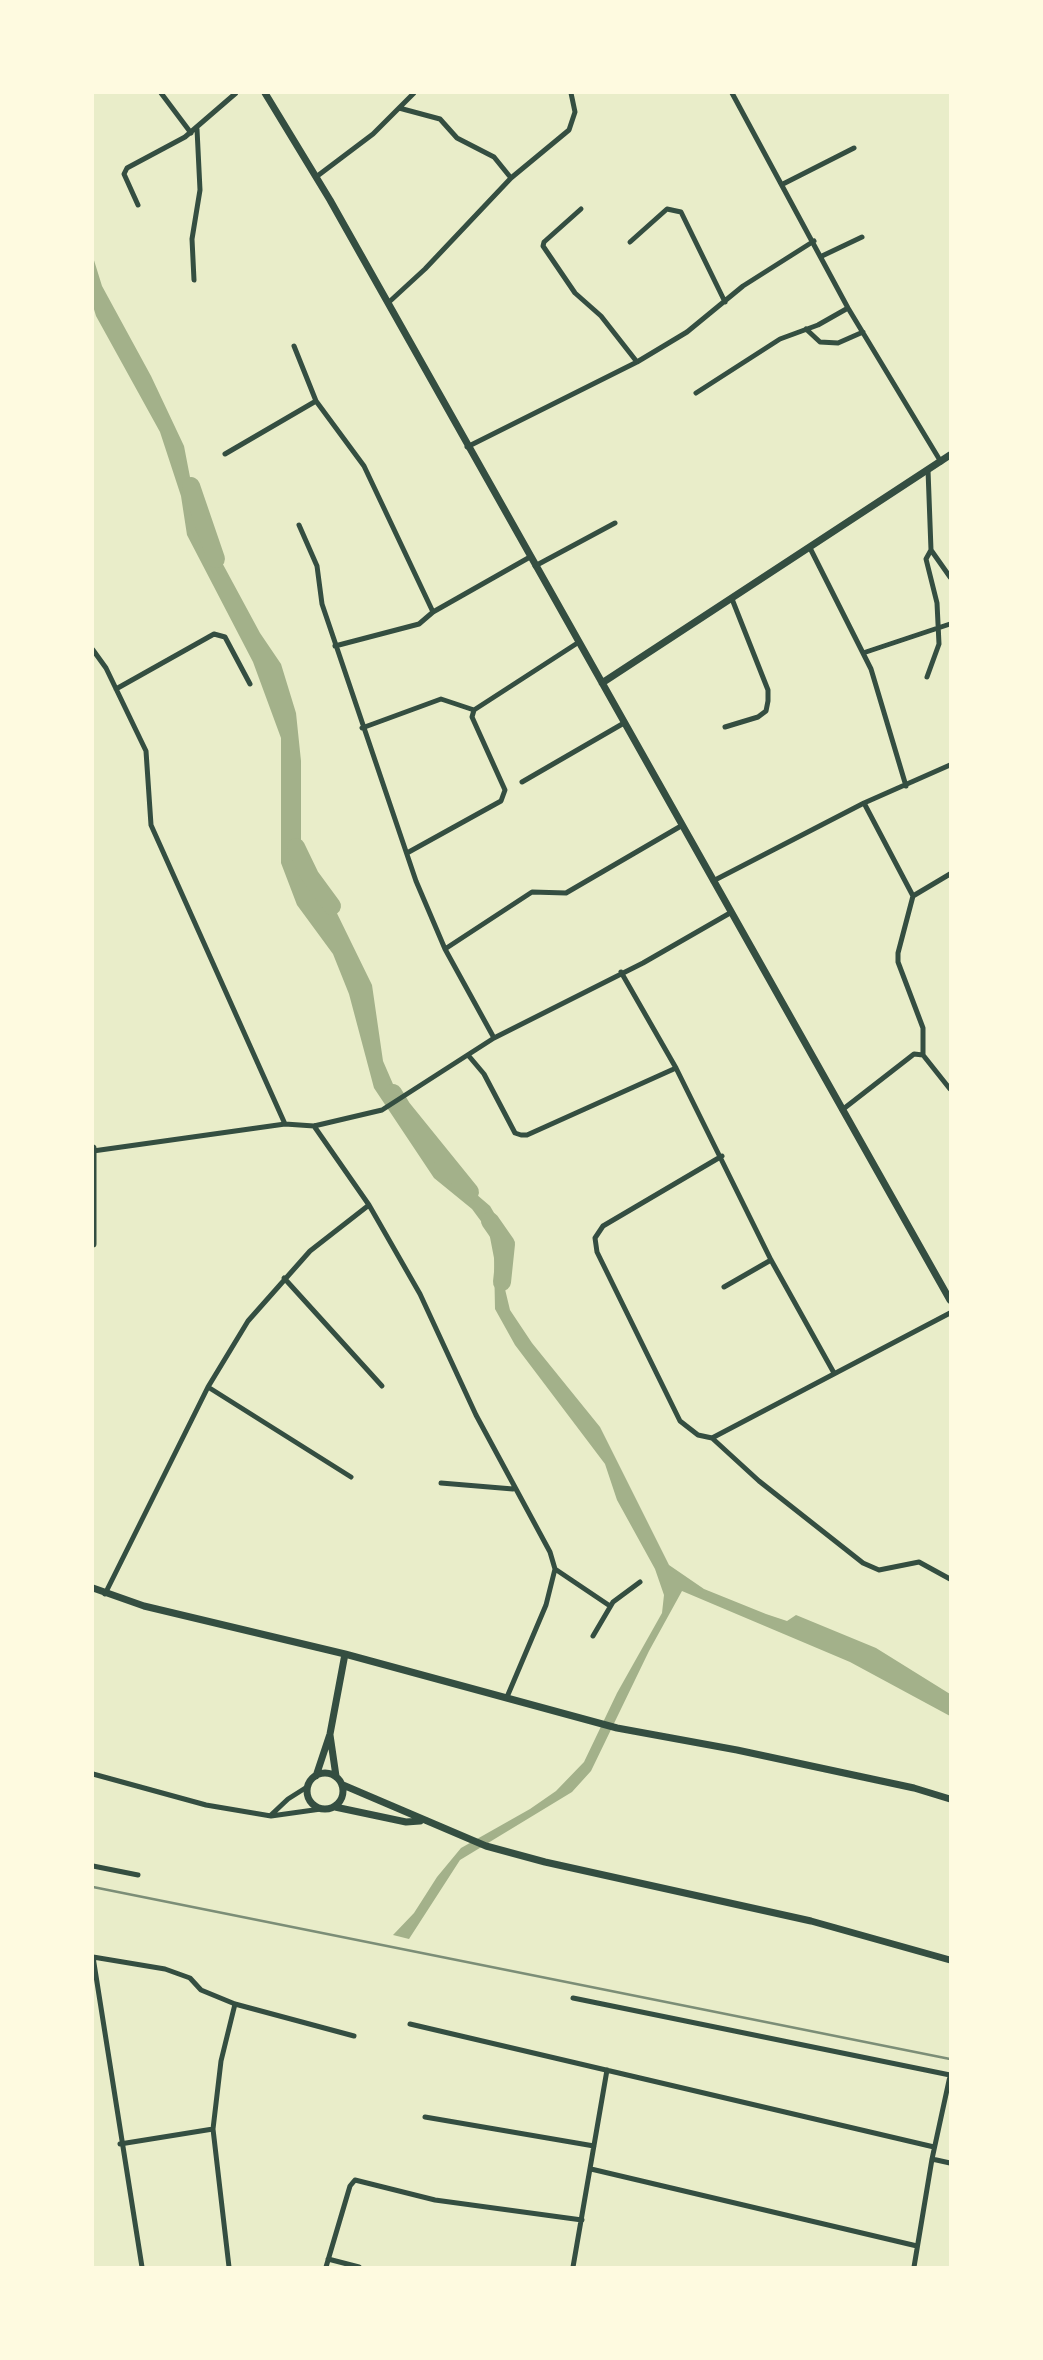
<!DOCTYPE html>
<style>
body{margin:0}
#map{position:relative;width:1043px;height:2360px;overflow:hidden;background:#e9edc9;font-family:"Nunito Sans",sans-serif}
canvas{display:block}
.frame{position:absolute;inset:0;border:94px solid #fefae0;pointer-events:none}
</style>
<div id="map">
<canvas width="1043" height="2360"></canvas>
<div class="frame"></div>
</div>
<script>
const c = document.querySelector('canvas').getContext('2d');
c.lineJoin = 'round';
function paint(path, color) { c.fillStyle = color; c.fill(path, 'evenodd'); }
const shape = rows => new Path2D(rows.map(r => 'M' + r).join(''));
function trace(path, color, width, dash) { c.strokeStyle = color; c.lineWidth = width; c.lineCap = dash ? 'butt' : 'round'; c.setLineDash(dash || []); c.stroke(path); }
const water = shape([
 [93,257,102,286,151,376,184,446,200,529,212,544,260,633,281,664,296,713,301,761,301,849,308,877,329,897,372,985,383,1061,409,1121,434,1158,490,1206,503,1228,504,1285,510,1310,532,1343,600,1427,669,1565,704,1589,766,1614,787,1621,796,1615,876,1648,950,1694,950,1716,850,1662,682,1591,649,1651,591,1771,572,1792,460,1860,409,1939,393,1935,414,1913,437,1877,461,1848,530,1809,556,1791,584,1762,617,1693,662,1613,664,1595,655,1569,617,1500,605,1464,515,1345,495,1309,494,1258,489,1232,472,1209,434,1178,374,1088,349,994,333,954,297,905,281,863,281,738,253,662,187,535,181,496,160,432,96,316,93,306]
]);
const river = shape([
 [191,486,216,559],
 [296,847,310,876,332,906],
 [393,1093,402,1108,470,1192],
 [490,1221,506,1244,502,1282]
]);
const minor = shape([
 [161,93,191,133],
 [732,93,848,308,941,462],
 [399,108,440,119,457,138,494,157,511,178],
 [316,177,373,134,414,93],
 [783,184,854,148],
 [138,205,124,174,127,168,185,137,236,93],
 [581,209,544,242,543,246,575,293,601,316,637,362],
 [630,242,667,209,681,212,725,302],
 [822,256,862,237],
 [194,280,192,239,200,190,197,129],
 [388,303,425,269,511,178,569,130,575,112,571,93],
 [806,329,820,342,838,343,863,332],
 [294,346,316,401,364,466,433,612],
 [696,393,780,339,818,325,848,308],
 [467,447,637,362,687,332,743,286,814,241],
 [225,454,316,401],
 [928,470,931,550,950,577],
 [299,525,317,566,322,604,416,881,445,949,494,1038],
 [810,548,871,669,906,786],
 [535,566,615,523],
 [335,646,419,624,433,612,530,557],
 [93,650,106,668,146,751,151,825,285,1124],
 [863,653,950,624],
 [927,677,939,644,937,603,926,559,931,550],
 [116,689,214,634,225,637,250,684],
 [725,727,758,717,766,711,768,701,768,690,732,599],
 [362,728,441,699,474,710],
 [522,782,624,723],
 [864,803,913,896],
 [407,853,501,801,505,790,472,717,474,710,579,642],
 [950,874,913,896,898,953,898,962,923,1028,923,1055,950,1089],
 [713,881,864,803,950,765],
 [445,949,532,892,566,893,681,826],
 [621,972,676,1068,771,1260,834,1373],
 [468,1055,484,1074,515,1133,521,1135,527,1135,676,1068],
 [842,1110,914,1054,923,1055],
 [314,1126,369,1205,420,1294,476,1415,550,1552,555,1569,546,1605,507,1697],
 [93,1151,285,1124,314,1126,382,1110,494,1038,643,963,730,913],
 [722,1156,603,1226,595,1238,597,1252,680,1421,698,1435,712,1438,759,1481,863,1563,879,1570,919,1562,950,1579],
 [284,1278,382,1386],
 [724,1287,771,1260],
 [208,1387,351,1477],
 [712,1438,950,1313],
 [441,1483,513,1489],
 [555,1569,610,1606],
 [105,1594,208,1387,248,1321,310,1251,369,1205],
 [593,1636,613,1602,640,1582],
 [93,1774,206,1805,271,1816,321,1809],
 [271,1815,288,1799,307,1787],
 [93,1866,138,1875],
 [93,1957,142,2267],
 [93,1957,165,1969,190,1978,201,1990,235,2004,354,2036],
 [573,1998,950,2075],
 [410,2024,934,2147],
 [425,2117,594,2146],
 [120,2144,213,2129],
 [932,2159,950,2163],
 [591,2169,917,2246],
 [328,2259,359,2267],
 [229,2267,213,2129,221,2061,235,2004],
 [326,2267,350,2186,355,2180,435,2200,582,2220],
 [573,2267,607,2070],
 [914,2267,932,2159,950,2076]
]);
const tertiary = shape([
 [265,93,330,200,950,1300],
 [602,683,950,455],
 [93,1148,93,1244],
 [93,1588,144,1606,345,1654,617,1728,737,1750,914,1788,950,1799],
 [330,1735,336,1776],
 '307 1791a18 18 0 1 1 36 0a18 18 0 1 1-36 0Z',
 [316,1776,330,1734,345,1654],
 [343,1785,486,1846,545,1862,811,1921,950,1960],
 [335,1807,406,1822,420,1821]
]);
const rail = shape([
 [93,1887,950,2059]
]);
paint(water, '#a3b18a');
trace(river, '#a3b18a', 18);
trace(minor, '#344e41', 5);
trace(tertiary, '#344e41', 7);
trace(rail, '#7c8e77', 2.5);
</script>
